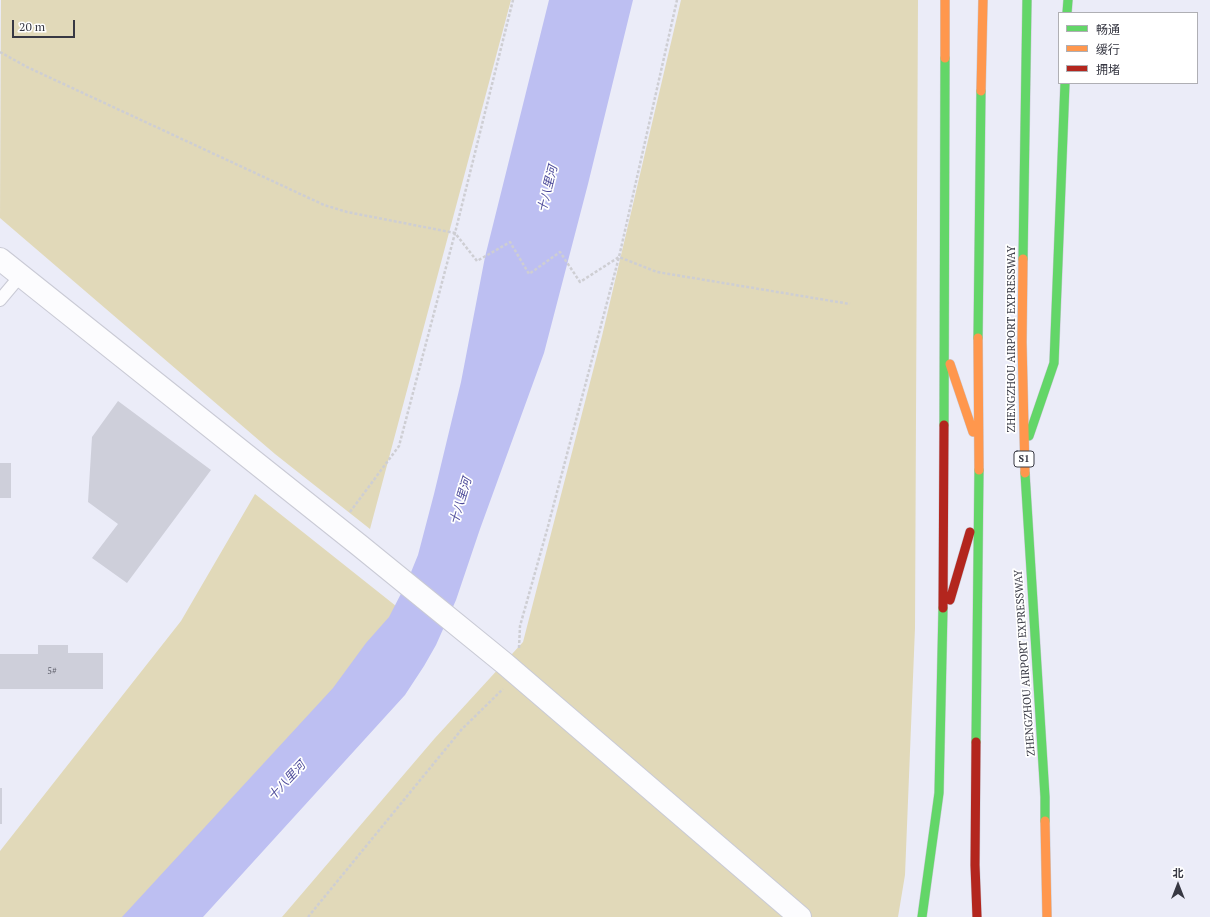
<!DOCTYPE html>
<meta charset="utf-8">
<style>
body{margin:0}
#map{position:relative;width:1210px;height:917px;overflow:hidden;background:#ebecf8;font-family:"PT Serif","Noto Sans SC",serif}
canvas{display:block}
.legend{position:absolute;left:1058px;top:12px;width:140px;height:72px;box-sizing:border-box;background:#fff;border:1px solid #afafb4;margin:0;padding:5px 7px;list-style:none;font-size:12px;color:#373843}
.legend li{display:flex;align-items:center;gap:8px;height:20px}
.legend b{width:20px;border:1px solid #afafb4}
.north{position:absolute;left:1158px;top:865px;width:40px;height:40px;-webkit-text-stroke:3px #fff;paint-order:stroke;rotate:0deg;font-size:11px;font-weight:700;line-height:16px;text-align:center;color:#373843}
.north::after{content:'';display:block;margin:auto;width:14px;height:18px;background:#373843;clip-path:polygon(50% 0,100% 100%,50% 72%,0 100%)}
.scale{position:absolute;left:12px;top:20px;width:63px;height:18px;box-sizing:border-box;border:2px solid #373843;border-top:0;padding-left:5px;font-size:12px;line-height:14px;white-space:nowrap;color:#373843;-webkit-text-stroke:3px #fff;paint-order:stroke}
</style>
<div id="map">
<canvas width="1210" height="917"></canvas>
<ul class="legend">
<li><b style="height:5px;background:#63d668"></b>畅通</li>
<li><b style="height:5px;background:#ff974d"></b>缓行</li>
<li><b style="height:5px;background:#b3261e"></b>拥堵</li>
</ul>
<div class="north">北</div>
<div class="scale">20 m</div>
</div>
<script>
const c = document.querySelector('canvas').getContext('2d');
c.lineJoin = 'round';
function paint(path, color) { c.fillStyle = color; c.fill(path, 'evenodd'); }
const shape = rows => new Path2D(rows.map(r => 'M' + r).join(''));
function trace(path, color, width, dash) { c.strokeStyle = color; c.lineWidth = width; c.lineCap = dash ? 'butt' : 'round'; c.setLineDash(dash || []); c.stroke(path); }
function drawText(font, color, halo, rows, align = 'center') {
  c.font = font + ' "PT Serif","Noto Sans SC",serif'; c.lineWidth = 3.5; c.setLineDash([]); c.textBaseline = 'middle'; c.strokeStyle = halo; c.fillStyle = color; for (const [text, x, y, turn = 0] of rows) {
    c.save(); c.translate(x, y); c.rotate((+turn || 0) * Math.PI / 180); c.textAlign = isNaN(turn) ? turn : align; if (halo) c.strokeText(text, 0, 0); c.fillText(text, 0, 0); c.restore();
  }
}
const green = shape([
 [1,0,511,0,370,529,275,454,0,218],
 [681,0,918,0,915,628,905,875,898,917,282,917,435,738,523,642,602,336],
 [255,494,406,614,136,917,0,917,0,851,181,621]
]);
const water = shape([
 [549,0,633,0,588,184,544,353,480,529,456,600,436,645,424,666,405,695,203,917,122,917,333,688,366,643,389,617,407,582,418,555,434,494,461,382,485,257]
]);
const building = shape([
 [118,401,211,470,127,583,92,558,118,524,88,502,92,437],
 [0,463,11,463,11,498,0,498],
 [38,645,68,645,68,653,103,653,103,689,0,689,0,654,38,654],
 [0,788,2,788,2,824,0,824]
]);
const path = shape([
 [0,52,27,67,324,205,347,212,455,233,477,261,510,242,529,274,560,252,580,282,619,257,657,272,850,304],
 [350,512,399,446,455,233,513,0],
 [519,648,520,626,547,530,619,257,677,0],
 [308,917,462,729,503,689]
]);
const lane = shape([
 [0,300,21,275]
]);
const street = shape([
 [0,259,359,545,504,663,800,917]
]);
const fast = shape([
 [1067,13,1068,0],
 [1023,259,1027,0],
 [978,338,981,91],
 [944,425,945,58],
 [1029,436,1054,363,1065,83],
 [1025,473,1045,797,1045,821],
 [976,742,979,470],
 [922,917,939,793,943,608]
]);
const slow = shape([
 [945,58,945,0],
 [981,91,983,0],
 [1023,259,1022,342,1025,473],
 [978,338,979,470],
 [950,364,973,432],
 [1045,821,1047,917]
]);
const jam = shape([
 [950,600,970,532],
 [943,608,944,425],
 [976,742,975,865,977,917]
]);
const numberNames = [
 ["5#",52,671]
];
const shields = [
 [1024,459,20]
];
const shieldNames = [
 ["S1",1024,459]
];
const streetNames = [
 ["ZHENGZHOU AIRPORT EXPRESSWAY",1012,339,-90],
 ["ZHENGZHOU AIRPORT EXPRESSWAY",1025,663,-94]
];
const waterNames = [
 ["十八里河",548,189,-76],
 ["十八里河",461,501,-73],
 ["十八里河",287,781,-47]
];
paint(green, '#e1d9b9');
paint(water, '#bdbff2');
paint(building, '#cecfda');
trace(lane, '#c9cad5', 14);
trace(street, '#c9cad5', 24);
trace(fast, '#c9cad5', 10);
trace(slow, '#c9cad5', 10);
trace(jam, '#c9cad5', 10);
trace(path, '#ceced3', 2.5, [3, 2]);
trace(lane, '#fcfcfe', 12);
trace(street, '#fcfcfe', 22);
trace(fast, '#63d668', 9);
trace(slow, '#ff974d', 9);
trace(jam, '#b3261e', 9);
drawText('9px', '#5d5e69', null, numberNames);
for (const [x, y, w] of shields) { const box = new Path2D(); box.roundRect(x - w / 2, y - 8, w, 16, 3); c.fillStyle = '#fff'; c.fill(box); trace(box, '#373843', 1); }
drawText('bold 10px', '#373843', null, shieldNames);
drawText('11px', '#373843', '#fff', streetNames);
drawText('italic 12px', '#4d4b9a', '#fff', waterNames);
</script>
